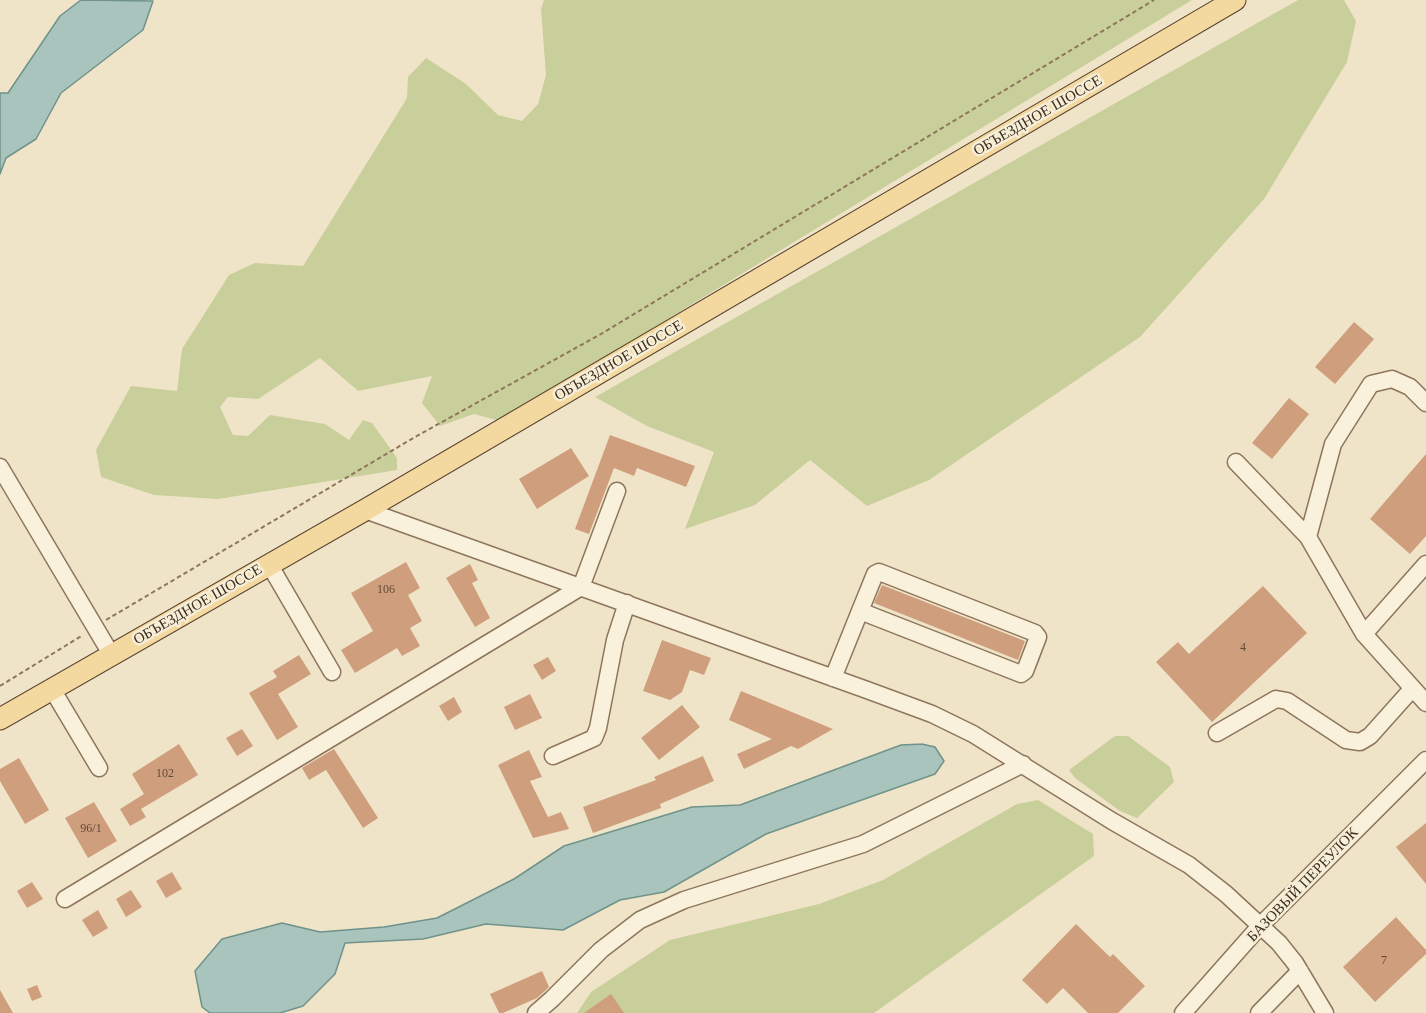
<!DOCTYPE html>
<meta charset="utf-8">
<style>
body{margin:0}
canvas{display:block;background:#f0e4c8}
</style>
<canvas width="1426" height="1013"></canvas>
<script>
const c = document.querySelector('canvas').getContext('2d');
c.lineJoin = 'round';
function paint(path, color) { c.fillStyle = color; c.fill(path, 'evenodd'); }
const shape = rows => new Path2D(rows.map(r => 'M' + r).join(''));
function trace(path, color, width, dash) { c.strokeStyle = color; c.lineWidth = width; c.lineCap = dash ? 'butt' : 'round'; c.setLineDash(dash || []); c.stroke(path); }
function drawText(font, color, halo, rows, align = 'center') {
  c.font = font + ' Georgia,serif'; c.lineWidth = 5; c.setLineDash([]); c.textBaseline = 'middle'; c.strokeStyle = halo; c.fillStyle = color; for (const [text, x, y, turn = 0] of rows) {
    c.save(); c.translate(x, y); c.rotate((+turn || 0) * Math.PI / 180); c.textAlign = isNaN(turn) ? turn : align; if (halo) c.strokeText(text, 0, 0); c.fillText(text, 0, 0); c.restore();
  }
}
const green = shape([
 [544,0,1192,0,500,421,474,414,440,426,422,403,432,376,358,391,320,358,258,399,228,397,220,407,233,435,248,436,270,415,325,424,349,440,363,420,372,423,397,458,397,470,218,499,154,495,101,477,96,450,131,386,177,391,182,349,229,275,255,263,303,266,407,98,408,77,426,58,466,84,498,115,522,121,538,104,546,75,541,9],
 [1298,0,1344,0,1356,21,1347,62,1264,199,1140,337,929,480,867,506,810,460,755,505,685,529,714,452,647,426,595,397],
 [1115,736,1128,736,1170,767,1174,782,1137,818,1120,811,1075,778,1069,770],
 [1038,800,1093,834,1094,856,874,1013,577,1013,591,992,670,940,819,904,883,880,1017,804]
]);
const water = shape([
 [81,0,153,1,143,30,61,93,36,139,6,158,0,174,0,93,8,93,60,16,81,0],
 [922,744,935,747,944,761,935,774,766,834,664,892,620,900,563,930,486,924,423,939,345,943,335,974,303,1006,280,1013,210,1013,202,1007,195,971,222,939,282,923,320,932,384,927,437,918,514,879,564,846,692,807,740,805,901,745,922,744]
]);
const building = shape([
 [1354,322,1374,339,1335,384,1315,367],
 [1289,398,1309,414,1272,459,1252,443],
 [610,435,695,466,686,487,637,468,634,476,614,468,589,534,575,529],
 [571,448,589,476,537,509,519,479],
 [1426,454,1426,536,1410,554,1370,519],
 [406,562,420,588,408,595,422,621,410,628,420,646,402,656,397,648,355,673,341,650,373,631,351,593],
 [470,564,478,580,472,583,490,618,475,627,446,578],
 [882,585,1025,641,1018,660,874,603],
 [1263,586,1307,633,1212,722,1156,662,1178,642,1189,654],
 [662,640,711,658,704,675,690,670,682,692,670,700,643,691],
 [299,655,311,674,278,694,298,727,277,740,249,693,277,677,273,671],
 [548,657,556,671,542,680,533,665],
 [741,691,833,729,798,749,791,746,744,769,737,754,772,739,729,720],
 [530,694,542,718,515,730,504,707],
 [454,697,462,712,448,721,439,706],
 [682,705,700,727,659,760,641,738],
 [242,729,253,746,237,756,226,738],
 [179,744,198,775,141,809,146,817,130,826,120,809,144,794,132,774],
 [334,749,378,818,363,828,326,770,309,780,302,768],
 [529,750,542,777,530,781,548,817,561,812,569,829,533,838,498,765],
 [703,756,714,781,660,804,661,808,593,833,583,807,656,780,654,777],
 [19,758,49,810,25,824,0,781,0,769],
 [94,802,117,841,88,858,65,818],
 [1426,823,1426,884,1396,847],
 [172,872,182,889,166,898,156,881],
 [32,882,43,899,27,908,17,891],
 [131,890,142,907,126,917,116,899],
 [98,910,108,928,93,937,82,920],
 [1396,917,1426,950,1426,954,1375,1002,1343,967],
 [1076,924,1110,957,1113,954,1145,986,1118,1013,1088,1013,1063,988,1047,1004,1022,980],
 [542,971,549,987,545,991,537,998,503,1013,499,1013,490,994],
 [37,985,42,997,32,1001,27,989],
 [0,990,13,1013,0,1013],
 [611,994,624,1013,584,1013]
]);
const path = shape([
 [106,620,415,437,601,334,1154,0],
 [0,686,83,635]
]);
const minor = shape([
 [1236,462,1308,537,1364,634,1426,703],
 [0,467,111,654],
 [365,510,867,690,932,714,973,734,1112,821,1189,865,1226,894,1279,943,1295,963,1325,1013],
 [1308,537,1333,444,1371,384,1392,379,1410,387,1426,403],
 [269,564,332,672],
 [1364,634,1426,564],
 [833,678,860,611,875,574,879,572,1035,633,1038,637,1025,671,1021,674,860,611],
 [52,689,99,768],
 [1217,733,1276,699,1287,701,1346,740,1360,742,1370,736,1412,689],
 [553,756,594,738,598,728,615,640,627,603],
 [65,899,581,587,617,491],
 [536,1013,552,999,601,950,640,920,684,900,863,844,1023,764],
 [1183,1013,1260,926,1426,760],
 [1259,1013,1300,971]
]);
const major = shape([
 [0,719,365,510,1235,0]
]);
const numberNames = [
 ["106",386,590],
 ["4",1243,648],
 ["102",165,774],
 ["96/1",91,829],
 ["7",1384,961]
];
const streetNames = [
 ["ОБЪЕЗДНОЕ ШОССЕ",1038,116,-30],
 ["ОБЪЕЗДНОЕ ШОССЕ",619,361,-30],
 ["ОБЪЕЗДНОЕ ШОССЕ",198,605,-30],
 ["БАЗОВЫЙ ПЕРЕУЛОК",1303,885,-46]
];
paint(green, '#c9cf9b');
paint(water, '#a9c4bc');
trace(water, '#6f938a', 1.5);
paint(building, '#cf9f7d');
trace(minor, '#8d765c', 19);
trace(major, '#5b4430', 23);
trace(path, '#8d765c', 2, [4.5, 3]);
trace(minor, '#faf1dc', 16);
trace(major, '#f3d9a0', 21);
drawText('12px', '#624a37', null, numberNames);
drawText('15px', '#3d2e20', '#f7eed8', streetNames);
</script>
